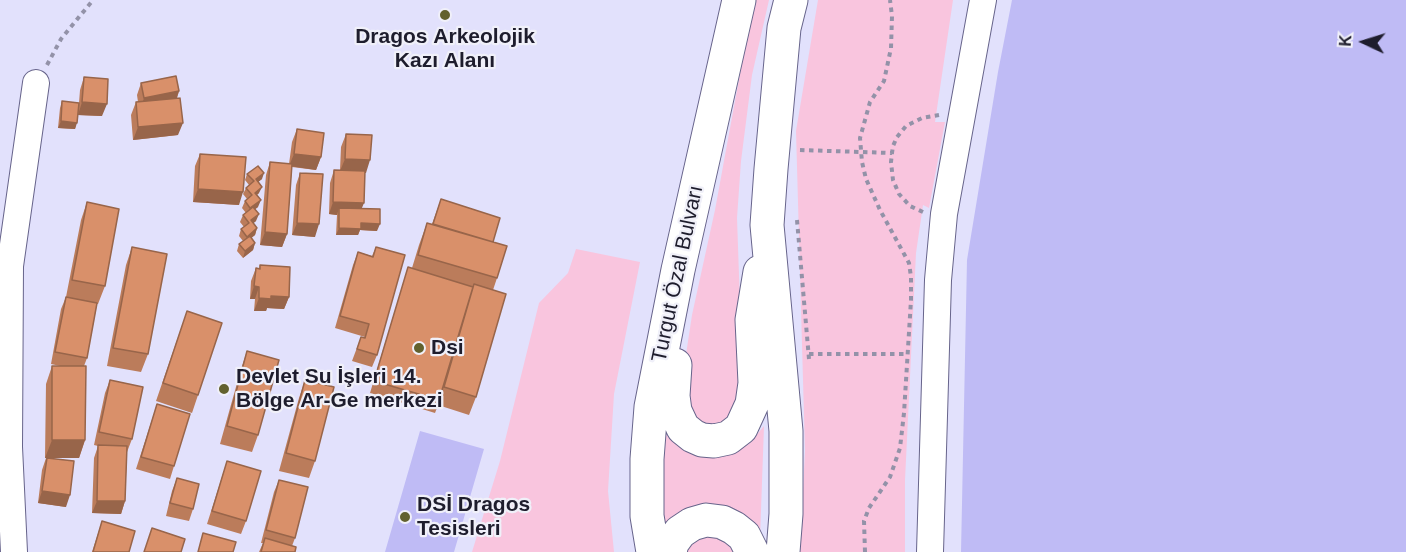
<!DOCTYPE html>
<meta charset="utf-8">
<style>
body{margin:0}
#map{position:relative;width:1406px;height:552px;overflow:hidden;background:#e2e1fc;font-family:Helvetica,sans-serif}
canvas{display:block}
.north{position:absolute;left:1334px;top:12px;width:60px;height:60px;-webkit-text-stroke:4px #f0f0f9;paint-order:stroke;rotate:274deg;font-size:16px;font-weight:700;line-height:24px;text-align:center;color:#1e1d2d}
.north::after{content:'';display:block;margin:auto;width:21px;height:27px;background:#1e1d2d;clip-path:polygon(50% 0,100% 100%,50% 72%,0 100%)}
</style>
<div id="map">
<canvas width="1406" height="552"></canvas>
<div class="north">K</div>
</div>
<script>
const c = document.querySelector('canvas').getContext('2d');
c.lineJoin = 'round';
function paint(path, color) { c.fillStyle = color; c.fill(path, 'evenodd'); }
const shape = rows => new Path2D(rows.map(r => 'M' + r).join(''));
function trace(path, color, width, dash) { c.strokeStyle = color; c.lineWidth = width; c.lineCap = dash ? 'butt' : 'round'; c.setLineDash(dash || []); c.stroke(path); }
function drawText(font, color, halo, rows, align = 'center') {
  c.font = font + ' Helvetica,sans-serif'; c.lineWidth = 4.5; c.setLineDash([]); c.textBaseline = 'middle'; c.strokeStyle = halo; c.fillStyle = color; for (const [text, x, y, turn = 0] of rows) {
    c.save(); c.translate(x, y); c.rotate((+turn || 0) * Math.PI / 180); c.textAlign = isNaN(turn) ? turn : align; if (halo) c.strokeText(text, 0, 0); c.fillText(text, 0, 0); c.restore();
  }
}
const green = shape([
 [755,0,769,0,752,75,741,161,737,218,743,390,726,427,694,425,681,387,692,315,715,210,744,52],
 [818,0,953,0,935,122,945,122,929,208,923,205,916,253,905,480,905,552,800,552,805,451,796,131],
 [576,249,640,262,614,394,608,491,614,552,472,552,500,461,539,303,568,273],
 [764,426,760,538,664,530,661,429,671,440,697,453,731,452,749,444],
 [694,534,724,534,738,552,682,552]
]);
const water = shape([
 [1012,0,1406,0,1406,552,961,552,967,260,998,72],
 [420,431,484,449,454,552,385,552]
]);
const path = shape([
 [47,65,61,39,93,0],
 [800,150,892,153],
 [923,212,910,206,899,194,893,180,891,162,892,153,893,146,897,137,906,126,922,118,939,115],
 [797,220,809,359],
 [809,354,908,354],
 [865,552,864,521,869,508,890,477,900,448,904,413,911,300,911,277,909,263,880,210,866,179,862,162,860,138,870,102,884,81,891,48,892,16,890,0]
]);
const minor = shape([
 [14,552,9,447,10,266,36,83],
 [930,552,938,280,944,214,983,0]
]);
const highway = shape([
 [675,365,673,396,675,411,683,428,693,436,702,440,714,441,728,438,741,428,752,404,755,383,752,320,760,272],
 [653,552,647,516,647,459,651,407,678,270,739,0],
 [670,552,672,543,680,532,692,524,706,520,722,522,734,528,744,536,752,552],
 [783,552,786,514,786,431,767,225,771,169,784,28,791,0]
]);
const wall = shape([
 [84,77,102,116,78,115,75,129,58,128,60,108,62,101,79,103,80,90],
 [141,83,179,91,177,98,178,135,133,140,131,115,136,102,138,102,137,95],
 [297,129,321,157,316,170,292,167,287,234,282,247,260,245,266,175,270,162,289,164,292,142],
 [346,134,366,173,365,173,361,209,377,231,360,230,358,235,336,235,337,215,329,214,330,183,334,170,340,170,341,147],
 [200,154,239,205,193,202,195,166],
 [300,173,315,237,292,235,296,185],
 [247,174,262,179,258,182,259,193,257,195,258,207,255,209,256,221,253,223,257,228,255,235,251,238,255,243,253,250,243,258,237,251,239,244,243,241,239,236,241,229,244,227,240,222,243,215,246,213,242,208,245,201,247,199,243,194,246,188,249,185,245,180],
 [441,199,493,242,497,278,493,290,476,397,469,415,438,405,435,413,370,393,408,267,412,268,419,245,427,223,432,224],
 [87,202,105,286,98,304,97,304,87,358,84,366,85,440,79,458,49,458,66,507,38,503,42,470,46,458,45,458,46,384,52,366,60,366,51,364,61,309,66,297,81,220],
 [132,247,148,354,141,372,107,366,126,265],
 [376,247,377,355,372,367,352,361,361,337,364,338,365,337,335,328,353,265,358,252,372,256],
 [260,265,289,297,284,309,267,308,266,311,254,311,255,299,250,299,251,281,256,268,259,269],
 [187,311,198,395,192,413,156,401],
 [247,351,258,435,252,452,220,444,241,369],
 [110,380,132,439,127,452,125,501,121,514,92,513,94,458,98,446,94,445,105,393],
 [305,380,315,461,309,478,279,471,299,398],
 [157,404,174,466,170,479,136,469],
 [227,461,246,521,241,534,207,524],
 [177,478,193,509,189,521,166,516,172,491],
 [279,480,295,538,292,546,295,552,259,552,263,543,261,543,274,492],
 [102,521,129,552,92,552]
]);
const shadedWall = shape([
 [179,91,175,103,140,110,144,98],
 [82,102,107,104,102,116,78,115],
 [61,121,77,123,75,129,58,128],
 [183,123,178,135,133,140,138,127],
 [294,154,321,157,316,170,289,166],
 [345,159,370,160,366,173,340,171],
 [264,173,262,179,253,186,256,179],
 [262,187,259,193,252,199,255,193],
 [198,189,243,192,239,205,193,202],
 [261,200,258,207,248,215,250,208],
 [333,202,364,203,359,215,339,208,337,215,329,214],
 [259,214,256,221,249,227,251,220],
 [297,223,319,224,315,237,292,235],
 [361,223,380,224,377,231,360,230,358,235,336,235,339,228],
 [257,228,255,235,245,243,247,237],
 [265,232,287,234,282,247,260,245],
 [255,243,253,250,243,258,245,251],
 [254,286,259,287,255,299,250,299],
 [271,296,289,297,284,309,267,308,266,311,254,311,259,298],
 [52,440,85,440,79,458,45,458],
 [42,491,70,495,66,507,38,503],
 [97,501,125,501,121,514,92,513]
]);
const building = shape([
 [176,76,179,91,144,98,141,83,176,76],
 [84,77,108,79,107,104,82,102,84,77],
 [180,98,183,123,138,127,136,102,180,98],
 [62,101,79,103,77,123,61,121,62,101],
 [297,129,324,133,321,157,294,154,297,129],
 [346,134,372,135,370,160,345,159,346,134],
 [200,154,246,157,243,192,198,189,200,154],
 [270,162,292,164,287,234,265,232,270,162],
 [258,166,264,173,256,179,262,187,255,193,261,200,250,208,245,201,252,195,246,188,254,181,247,174,258,166],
 [334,170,365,171,364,203,333,202,334,170],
 [300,173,323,174,319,224,297,223,300,173],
 [441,199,500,218,493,242,433,224,441,199],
 [87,202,119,209,105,286,72,280,87,202],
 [253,207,259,214,251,220,257,228,247,237,241,229,249,223,243,215,253,207],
 [339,208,380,209,380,224,361,223,361,229,339,228,339,208],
 [427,223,507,246,497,278,418,255,427,223],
 [250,236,255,243,245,251,239,244,250,236],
 [132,247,167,254,148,354,113,348,132,247],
 [376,247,405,255,377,355,357,349,361,337,365,338,369,324,340,316,358,252,373,257,376,247],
 [260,265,290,267,289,297,271,296,271,299,259,298,259,287,254,286,256,268,260,269,260,265],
 [408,267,473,287,439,400,374,381,408,267],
 [474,284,506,294,476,397,444,387,474,284],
 [66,297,97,303,87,358,55,352,66,297],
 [187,311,222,323,198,395,163,383,187,311],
 [247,351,279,360,258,435,227,426,247,351],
 [52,366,86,366,85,440,52,440,52,366],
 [110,380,143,387,132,439,99,432,110,380],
 [305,380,334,387,315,461,286,453,305,380],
 [157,404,190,414,174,466,141,457,157,404],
 [98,445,127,446,125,501,97,501,98,445],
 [47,458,74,461,70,495,42,491,47,458],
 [227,461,261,471,246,521,212,511,227,461],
 [177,478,199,484,193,509,170,503,177,478],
 [279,480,308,487,295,538,266,530,279,480],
 [102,521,135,531,129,552,93,552,102,521],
 [152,528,185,539,181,552,144,552,152,528],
 [203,533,236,542,233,552,198,552,203,533],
 [265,538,296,547,295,552,261,552,265,538]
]);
const markers = [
 [445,15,6,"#62612e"],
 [419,348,6,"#62612e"],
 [224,389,6,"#62612e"],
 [405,517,6,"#62612e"]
];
const poiNames = [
 ["Dragos Arkeolojik",445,37,"center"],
 ["Kazı Alanı",445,61,"center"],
 ["Dsi",431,348],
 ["Devlet Su İşleri 14.",236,377],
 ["Bölge Ar-Ge merkezi",236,401],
 ["DSİ Dragos",417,505],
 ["Tesisleri",417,529]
];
const streetNames = [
 ["Turgut Özal Bulvarı",678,274,-78]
];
paint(green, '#f9c5de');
paint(water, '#bfbbf5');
trace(minor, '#67648b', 28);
trace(highway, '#67648b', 35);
trace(path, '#9392a8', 4, [4.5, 4.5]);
trace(minor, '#fff', 26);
trace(highway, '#fff', 33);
paint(wall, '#bb7c5b');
paint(shadedWall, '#98654a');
paint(building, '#d9906a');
trace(building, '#98654a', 1.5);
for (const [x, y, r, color] of markers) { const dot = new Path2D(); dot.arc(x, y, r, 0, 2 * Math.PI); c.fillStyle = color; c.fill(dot); trace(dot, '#f0f0f9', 2); }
drawText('bold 21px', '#1e1d2d', '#f0f0f9', poiNames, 'left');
drawText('21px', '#1e1d2d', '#f0f0f9', streetNames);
</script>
